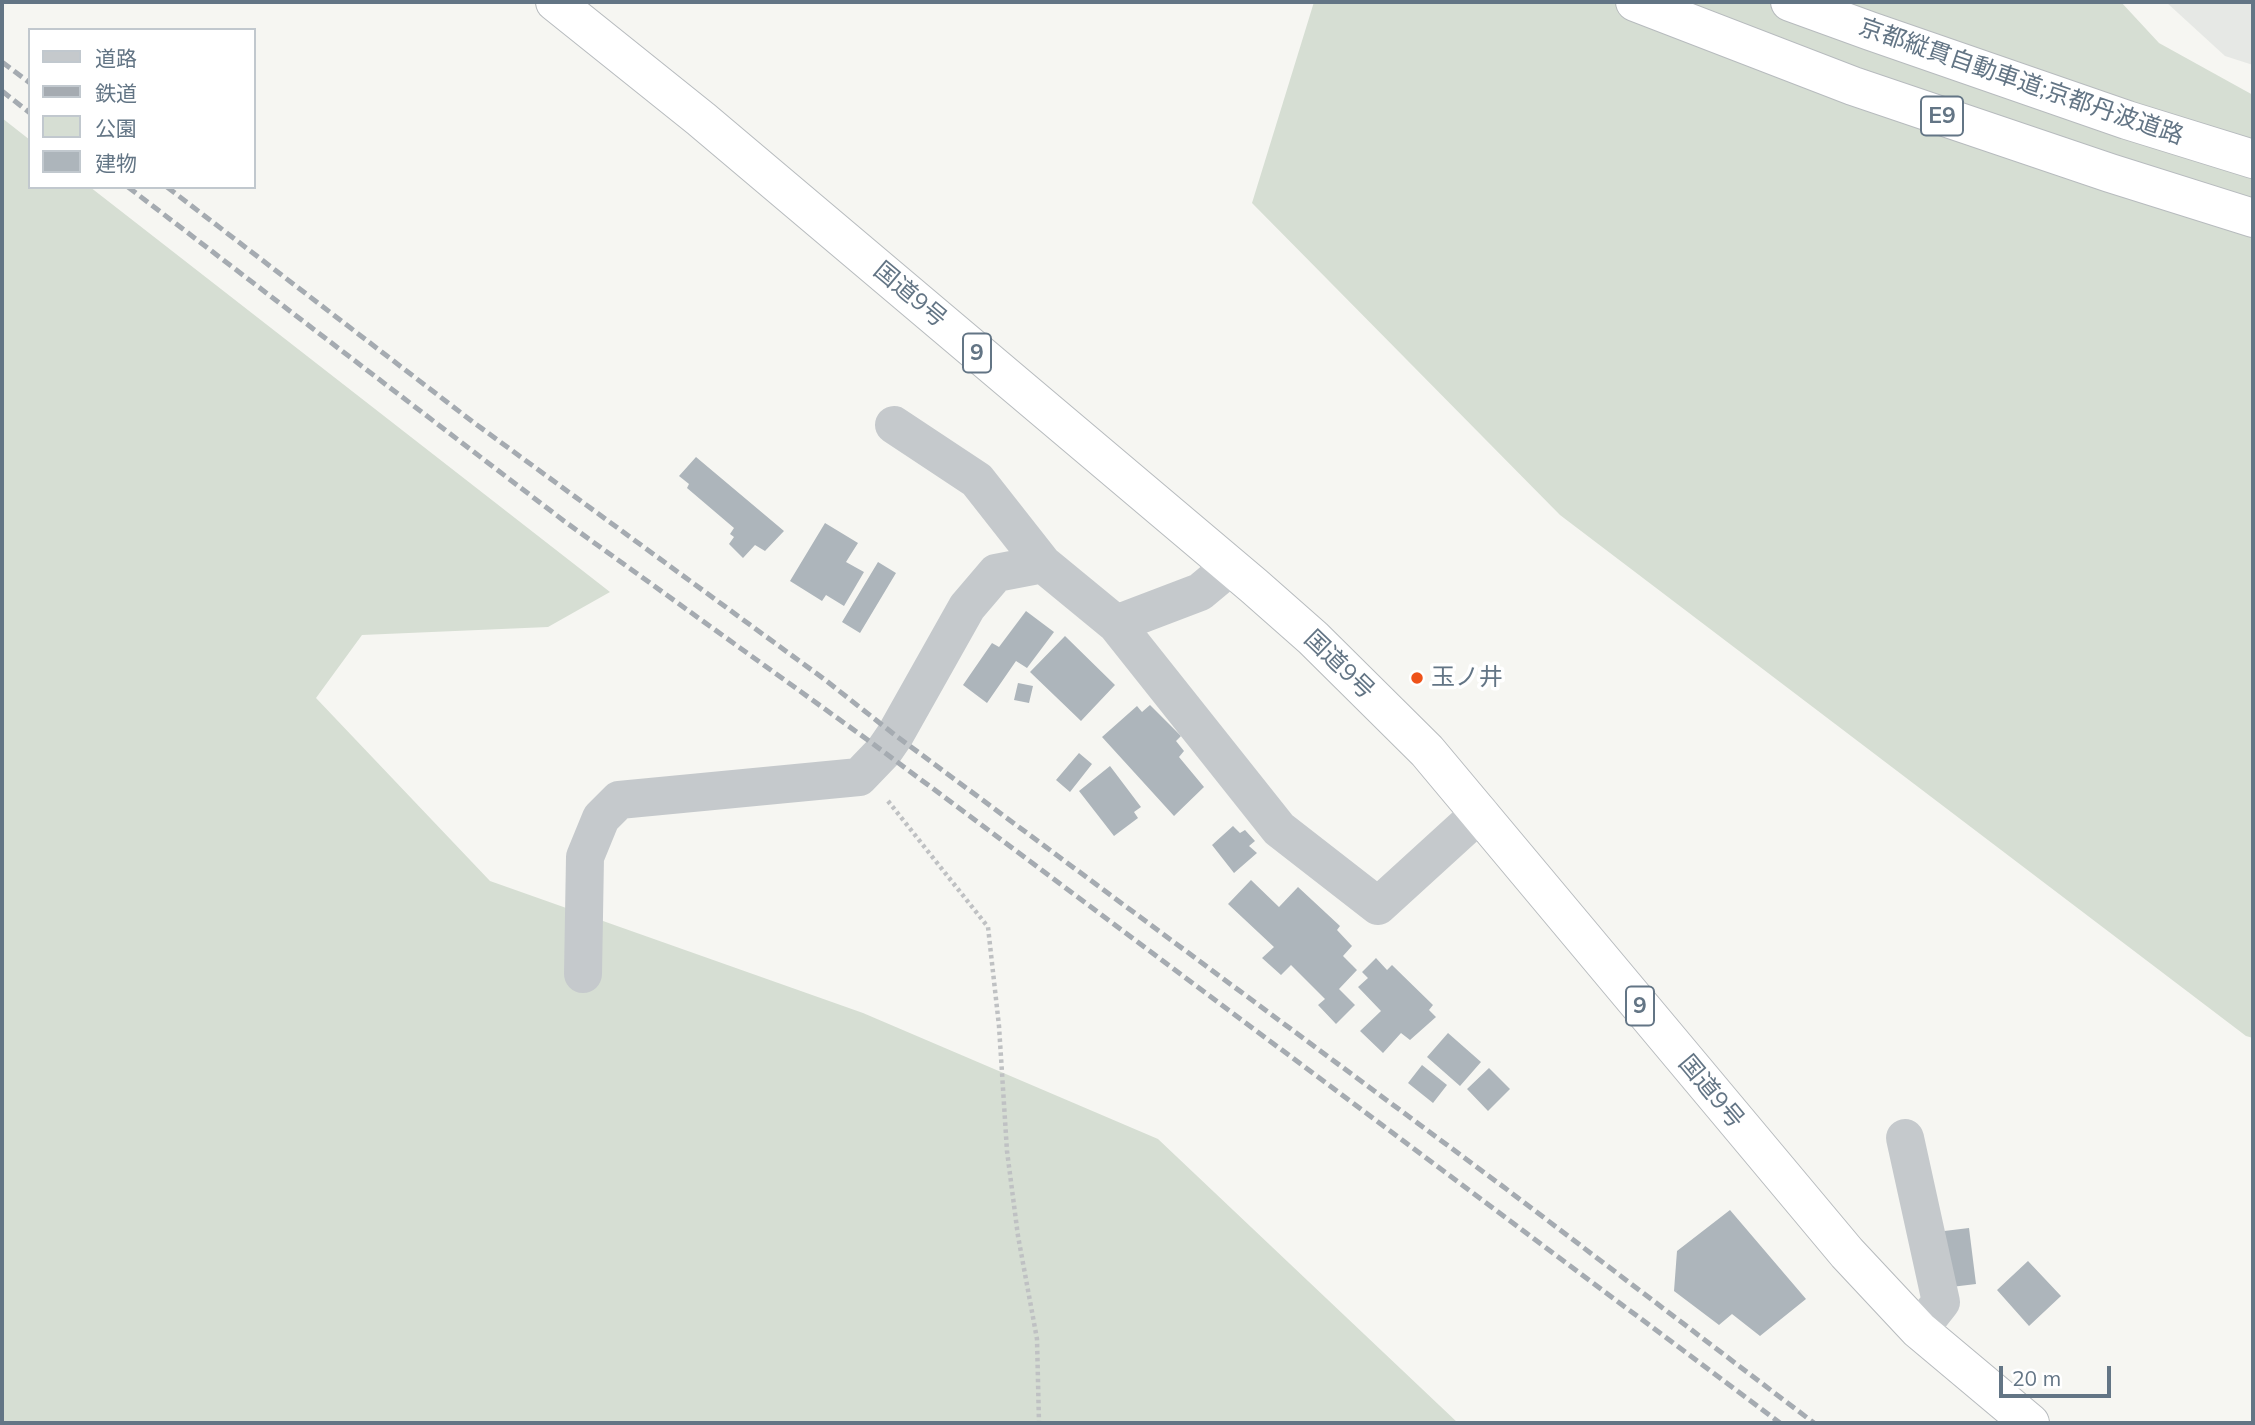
<!DOCTYPE html>
<meta charset="utf-8">
<style>
body{margin:0}
#map{position:relative;width:2255px;height:1425px;overflow:hidden;background:#f6f6f2;font-family:Mulish,"Noto Sans JP",sans-serif}
canvas{display:block}
.frame{position:absolute;inset:0;border:4px solid #637585;pointer-events:none}
.legend{position:absolute;left:28px;top:28px;width:228px;height:161px;box-sizing:border-box;background:#fff;border:2px solid #c1c8ce;margin:0;padding:9px 12px;list-style:none;font-size:21px;color:#637585}
.legend li{display:flex;align-items:center;gap:14px;height:35px}
.legend b{width:35px;border:2px solid #c1c8ce}
.scale{position:absolute;left:1999px;top:1366px;width:112px;height:32px;box-sizing:border-box;border:4px solid #637585;border-top:0;padding-left:9px;font-size:21px;line-height:24px;white-space:nowrap;color:#637585;-webkit-text-stroke:5px #fff;paint-order:stroke}
</style>
<div id="map">
<canvas width="2255" height="1425"></canvas>
<div class="frame"></div>
<ul class="legend">
<li><b style="height:9px;background:#c5c9cc"></b>道路</li>
<li><b style="height:9px;background:#a5abb1"></b>鉄道</li>
<li><b style="height:19px;background:#d6ded3"></b>公園</li>
<li><b style="height:19px;background:#adb5bb"></b>建物</li>
</ul>
<div class="scale">20 m</div>
</div>
<script>
const c = document.querySelector('canvas').getContext('2d');
c.lineJoin = 'round';
function paint(path, color) { c.fillStyle = color; c.fill(path, 'evenodd'); }
const shape = rows => new Path2D(rows.map(r => 'M' + r).join(''));
function trace(path, color, width, dash) { c.strokeStyle = color; c.lineWidth = width; c.lineCap = dash ? 'butt' : 'round'; c.setLineDash(dash || []); c.stroke(path); }
function drawText(font, color, halo, rows, align = 'center') {
  c.font = font + ' Mulish,"Noto Sans JP",sans-serif'; c.lineWidth = 7; c.setLineDash([]); c.textBaseline = 'middle'; c.strokeStyle = halo; c.fillStyle = color; for (const [text, x, y, turn = 0] of rows) {
    c.save(); c.translate(x, y); c.rotate((+turn || 0) * Math.PI / 180); c.textAlign = isNaN(turn) ? turn : align; if (halo) c.strokeText(text, 0, 0); c.fillText(text, 0, 0); c.restore();
  }
}
const built = shape([
 [2166,2,2253,2,2253,65,2225,56]
]);
const green = shape([
 [1314,2,2121,2,2159,43,2253,95,2253,1038,2246,1036,1560,515,1252,203],
 [2,118,30,140,30,187,90,187,610,592,548,627,362,635,316,698,490,881,863,1013,1158,1139,1458,1423,2,1423]
]);
const building = shape([
 [696,457,784,531,765,551,755,545,743,558,729,544,734,537,730,534,734,528,687,488,689,484,679,476],
 [825,523,858,543,846,562,864,572,844,606,826,595,822,601,790,581],
 [878,562,896,573,860,633,842,622],
 [1026,611,1054,632,1027,668,1016,661,987,703,963,685,992,643,999,647],
 [1065,636,1115,685,1081,721,1030,672],
 [1018,683,1033,686,1029,703,1014,700],
 [1150,705,1181,736,1176,741,1184,751,1179,757,1204,787,1174,816,1102,737,1137,706,1142,712],
 [1079,753,1092,764,1070,792,1056,780],
 [1110,766,1141,807,1134,812,1138,818,1114,836,1079,791],
 [1233,826,1240,833,1245,830,1255,841,1249,846,1257,853,1234,873,1212,845],
 [1251,880,1279,907,1298,887,1340,926,1337,930,1352,946,1343,956,1357,970,1339,989,1355,1005,1336,1024,1318,1005,1325,999,1291,965,1281,975,1262,958,1274,947,1228,904],
 [1376,958,1387,970,1392,965,1433,1005,1429,1010,1436,1017,1410,1040,1401,1033,1383,1053,1360,1031,1381,1011,1358,987,1368,978,1362,972],
 [1448,1033,1481,1062,1460,1086,1427,1057],
 [1422,1065,1447,1085,1433,1103,1408,1083],
 [1489,1068,1510,1089,1488,1111,1467,1089],
 [1730,1210,1806,1299,1760,1336,1732,1314,1719,1325,1674,1291,1677,1251],
 [1969,1228,1976,1284,1943,1288,1936,1232],
 [2028,1261,2061,1296,2029,1326,1997,1290]
]);
const path = shape([
 [888,801,988,927,999,1026,1007,1151,1018,1236,1037,1339,1039,1423]
]);
const minor = shape([
 [894,425,977,480,1043,564],
 [1116,624,1200,592,1230,567],
 [583,974,585,857,601,818,619,800,859,777,884,751,895,735,967,607,996,573,1043,564,1116,624,1279,829,1378,906,1480,813],
 [1905,1138,1941,1302,1919,1330]
]);
const highway = shape([
 [555,2,701,119,1254,586,1313,638,1427,751,1847,1253,1919,1330,2030,1423],
 [1635,2,1853,86,2110,173,2253,218],
 [1790,2,1870,31,2127,120,2253,159]
]);
const rail = shape([
 [2,62,30,83],
 [2,91,30,113],
 [128,187,564,521,872,743,1780,1423],
 [167,187,473,422,824,679,895,735,1505,1188,1814,1423]
]);
const markers = [
 [1417,678,7,"#ee5219"]
];
const shields = [
 [1942,116,42],
 [977,353,28],
 [1640,1006,28]
];
const shieldNames = [
 ["E9",1942,116],
 ["9",977,353],
 ["9",1640,1006]
];
const streetNames = [
 ["京都縦貫自動車道;京都丹波道路",2021,82,19],
 ["国道9号",910,295,40],
 ["国道9号",1339,665,44],
 ["国道9号",1711,1092,50]
];
const poiNames = [
 ["玉ノ井",1431,678]
];
paint(built, '#e6e8e5');
paint(green, '#d6ded3');
paint(building, '#adb5bb');
trace(highway, '#b7bbbe', 40);
trace(path, '#bfc1c3', 4.5, [3.5, 3.5]);
trace(minor, '#c5c9cc', 38);
trace(highway, '#fff', 38);
trace(rail, '#a5abb1', 5, [10, 5]);
for (const [x, y, r, color] of markers) { const dot = new Path2D(); dot.arc(x, y, r, 0, 2 * Math.PI); c.fillStyle = color; c.fill(dot); trace(dot, '#fff', 2.5); }
for (const [x, y, w] of shields) { const box = new Path2D(); box.roundRect(x - w / 2, y - 19.5, w, 39, 5); c.fillStyle = '#fff'; c.fill(box); trace(box, '#637585', 2); }
drawText('bold 23px', '#637585', null, shieldNames);
drawText('24px', '#637585', '#fff', streetNames);
drawText('24px', '#637585', '#fff', poiNames, 'left');
</script>
